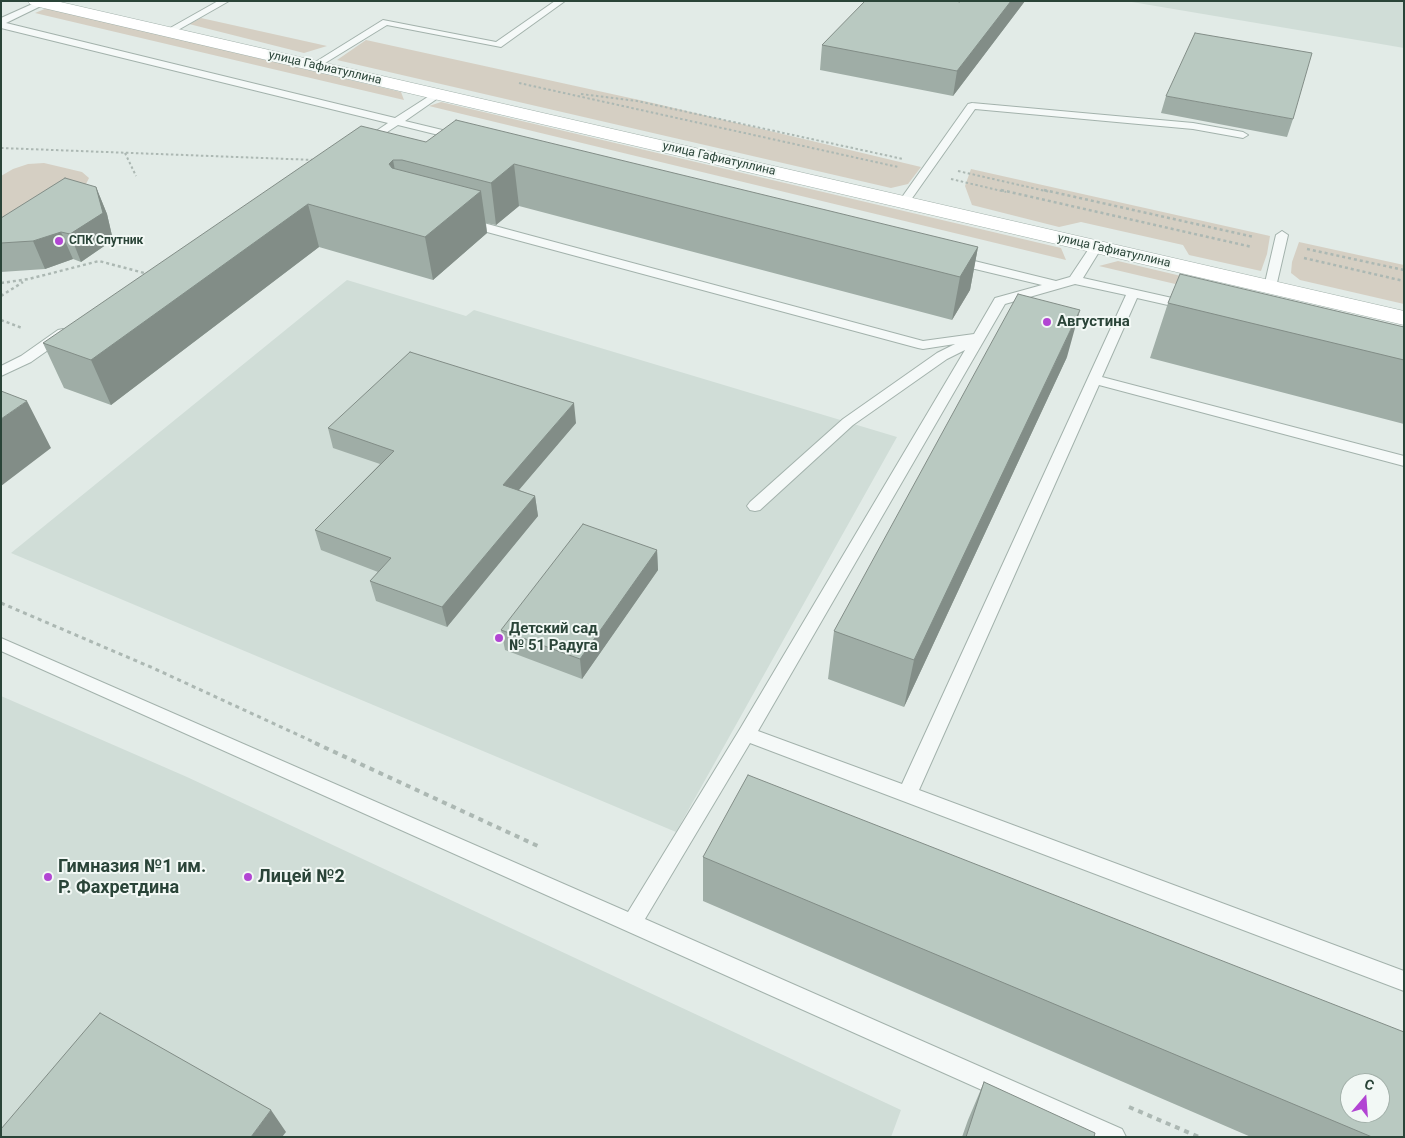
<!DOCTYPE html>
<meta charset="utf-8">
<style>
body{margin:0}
#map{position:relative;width:1405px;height:1138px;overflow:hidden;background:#e2ebe7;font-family:Roboto,sans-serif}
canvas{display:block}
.frame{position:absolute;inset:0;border:2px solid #2a4438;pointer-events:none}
.north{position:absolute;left:1340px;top:1073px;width:50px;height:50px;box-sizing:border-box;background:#f2f8f5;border:1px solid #a2b0a9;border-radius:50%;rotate:18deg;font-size:14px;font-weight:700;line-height:20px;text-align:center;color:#2a4438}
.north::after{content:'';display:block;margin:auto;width:18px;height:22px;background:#b245d3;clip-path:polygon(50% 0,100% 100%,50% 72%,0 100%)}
</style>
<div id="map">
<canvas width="1405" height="1138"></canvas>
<div class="frame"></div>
<div class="north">С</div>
</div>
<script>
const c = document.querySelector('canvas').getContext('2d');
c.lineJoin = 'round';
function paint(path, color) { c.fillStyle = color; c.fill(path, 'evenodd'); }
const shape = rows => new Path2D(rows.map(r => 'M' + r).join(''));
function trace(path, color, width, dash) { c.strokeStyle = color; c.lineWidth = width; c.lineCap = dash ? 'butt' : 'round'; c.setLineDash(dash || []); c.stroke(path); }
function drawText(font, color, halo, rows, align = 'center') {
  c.font = font + ' Roboto,sans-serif'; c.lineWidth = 4; c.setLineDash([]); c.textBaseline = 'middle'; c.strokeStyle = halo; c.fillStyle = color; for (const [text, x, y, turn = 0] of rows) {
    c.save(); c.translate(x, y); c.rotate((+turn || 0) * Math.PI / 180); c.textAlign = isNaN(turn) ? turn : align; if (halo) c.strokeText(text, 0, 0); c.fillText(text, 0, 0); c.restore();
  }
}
const built = shape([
 [1126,1,1404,1,1404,48,1375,43],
 [347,280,466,316,474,310,897,437,676,832,11,553],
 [1,696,187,777,901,1110,891,1137,1,1137]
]);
const green = shape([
 [47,8,401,92,404,100,35,13],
 [201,18,327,46,304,53,189,24],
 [366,40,653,103,921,167,908,184,891,188,337,60],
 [441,102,1061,248,1066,260,429,106],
 [44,163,82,172,89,178,86,184,1,240,1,176,13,169,28,164],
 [971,169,1270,236,1267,254,1261,271,1189,255,1183,245,1081,222,1059,227,972,205,965,186],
 [1299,242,1404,265,1404,304,1300,280,1291,273,1292,262],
 [1118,261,1404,329,1404,338,1099,266]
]);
const pathFar3 = shape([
 [519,83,898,167],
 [581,94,637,101,903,159],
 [1,148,315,160],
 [125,153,136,176],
 [958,171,1050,192],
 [951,179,1006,192]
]);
const pathFar2 = shape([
 [1001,190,1252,247],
 [1044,190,1254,237],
 [1307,249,1404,270],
 [1304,258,1404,281],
 [1,283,29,279,99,261,148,274],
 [1,296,23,282],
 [1,320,22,328]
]);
const pathFar1 = shape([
 [1,603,153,668,318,744]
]);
const path = shape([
 [315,743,540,847],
 [1129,1107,1199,1137]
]);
const lane = shape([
 [39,1,47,3,6,23,395,118,437,91,442,94,441,96,405,121,463,135,464,137,459,140,398,125,364,147,360,146,359,144,360,142,388,123,1,28,1,18,39,1],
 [218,1,229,1,171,34,165,34,163,32,218,1],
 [555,1,565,1,501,47,387,25,317,68,311,68,309,66,383,20,496,42,555,1],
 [972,103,1193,123,1243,132,1248,135,1243,138,1193,129,975,109,908,204,900,204,898,202,900,200,968,104,972,103],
 [465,218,923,341,974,334,995,298,1042,285,950,263,948,260,950,257,954,256,1056,281,1070,277,1092,244,1100,244,1102,247,1083,278,1190,302,1196,306,1190,310,1137,298,1102,377,1404,456,1404,466,1099,385,919,790,1404,971,1404,991,750,743,645,919,1122,1129,1126,1137,1087,1137,1,651,1,638,628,912,740,729,965,350,947,359,853,425,760,510,755,511,750,510,747,506,750,502,843,419,937,353,955,344,923,349,918,348,461,225,459,222,461,219,465,218],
 [1075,284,1126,295,902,784,758,731,1005,304,1075,284],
 [1282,231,1288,235,1276,287,1270,291,1264,287,1276,235,1282,231],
 [63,329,70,333,68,336,31,362,1,376,1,366,21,356,58,330,63,329]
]);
const secondary = shape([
 [28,1,56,1,1404,311,1404,325,35,6,30,4,28,1]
]);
const wall = shape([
 [1025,1,953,96,820,70,822,45,960,2],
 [1166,96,1293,119,1287,137,1161,113],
 [426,142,978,247,970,290,952,320,519,206,496,225,486,223,487,233,433,280,319,247,111,405,64,388,43,343],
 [96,187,107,214,113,240,81,262,73,259,45,269,1,272,1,218],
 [1168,303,1404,327,1404,424,1150,358],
 [1067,357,904,707,828,679,834,631],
 [576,423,519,490,535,496,538,516,447,627,376,601,370,581,378,572,321,550,315,530,380,464,333,448,328,428],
 [657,550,658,570,582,679,505,650,501,630],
 [703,857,1404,1137,1251,1137,703,901],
 [984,1082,1094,1137,962,1137,968,1120]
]);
const shadedWall = shape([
 [1011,1,1025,1,953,96,957,71],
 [393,160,401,202,389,164],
 [514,164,519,206,496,225,491,183],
 [96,187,107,214,113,240,81,262,70,234],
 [481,191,487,233,433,280,425,237],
 [308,204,319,247,111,405,91,360],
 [61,232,73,259,45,269,33,241],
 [978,247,970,290,952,320,960,277],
 [1080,310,1067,357,904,707,914,660],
 [27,401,51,448,1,486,1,419],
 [574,403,576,423,506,505,503,485],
 [535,496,538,516,447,627,442,607],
 [657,550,658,570,582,679,580,659],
 [271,1110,286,1132,282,1137,251,1137]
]);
const building = shape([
 [865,1,955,1,960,2,961,1,1011,1,957,71,822,45,865,1],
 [1195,33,1312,53,1293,119,1166,96,1195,33],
 [456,120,978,247,960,277,514,164,491,183,402,160,393,160,389,164,392,168,481,191,425,237,308,204,91,360,43,343,361,126,426,142,456,120],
 [65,178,96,187,103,213,70,234,61,232,33,241,1,243,1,218,65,178],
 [1180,274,1404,327,1404,360,1168,303,1180,274],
 [1018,294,1080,310,914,660,834,631,1018,294],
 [410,352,574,403,503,485,535,496,442,607,370,581,391,558,315,530,394,451,328,428,410,352],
 [1,391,27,401,1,419,1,391],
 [583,524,657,550,580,659,501,630,583,524],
 [748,775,1404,1032,1404,1137,1372,1137,703,857,748,775],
 [1350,1083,1380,1083,1380,1113,1350,1113,1350,1083],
 [100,1013,271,1110,251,1137,1,1137,1,1129,100,1013],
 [984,1082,1095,1133,1094,1137,966,1137,984,1082]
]);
const markers = [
 [59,241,5,"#b245d3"],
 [1047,322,5,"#b245d3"],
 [499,638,5,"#b245d3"],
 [48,877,5,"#b245d3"],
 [248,877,5,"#b245d3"]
];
const farStreetnames = [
 ["улица Гафиатуллина",325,68,13],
 ["улица Гафиатуллина",719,159,13],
 ["улица Гафиатуллина",1114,251,13]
];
const farPoinames = [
 ["СПК Спутник",69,241]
];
const poiNames = [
 ["Августина",1057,322],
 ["Детский сад",509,629],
 ["№ 51 Радуга",509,646]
];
const nearPoinames = [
 ["Гимназия №1 им.",58,867],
 ["Р. Фахретдина",58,888],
 ["Лицей №2",258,877]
];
paint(built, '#d0ddd7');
paint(green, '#d5cfc3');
trace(lane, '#a3b2ac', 2);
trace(secondary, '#a3b2ac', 1);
trace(pathFar3, '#acb8b3', 2, [2.5, 2.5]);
trace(pathFar2, '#acb8b3', 2.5, [3, 3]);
trace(pathFar1, '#acb8b3', 3, [4, 4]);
trace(path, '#acb8b3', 4, [5, 5]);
paint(lane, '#f5f9f8');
paint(secondary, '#fff');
paint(wall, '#9fada6');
paint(shadedWall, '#828d87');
paint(building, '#b9c9c1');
trace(building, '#828d87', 1);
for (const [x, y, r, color] of markers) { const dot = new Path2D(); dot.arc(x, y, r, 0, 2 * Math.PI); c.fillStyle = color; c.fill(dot); trace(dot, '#f2f8f5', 2); }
drawText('12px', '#2a4438', '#f2f8f5', farStreetnames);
drawText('bold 12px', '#2a4438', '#f2f8f5', farPoinames, 'left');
drawText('bold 15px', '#2a4438', '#f2f8f5', poiNames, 'left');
drawText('bold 18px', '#2a4438', '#f2f8f5', nearPoinames, 'left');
</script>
